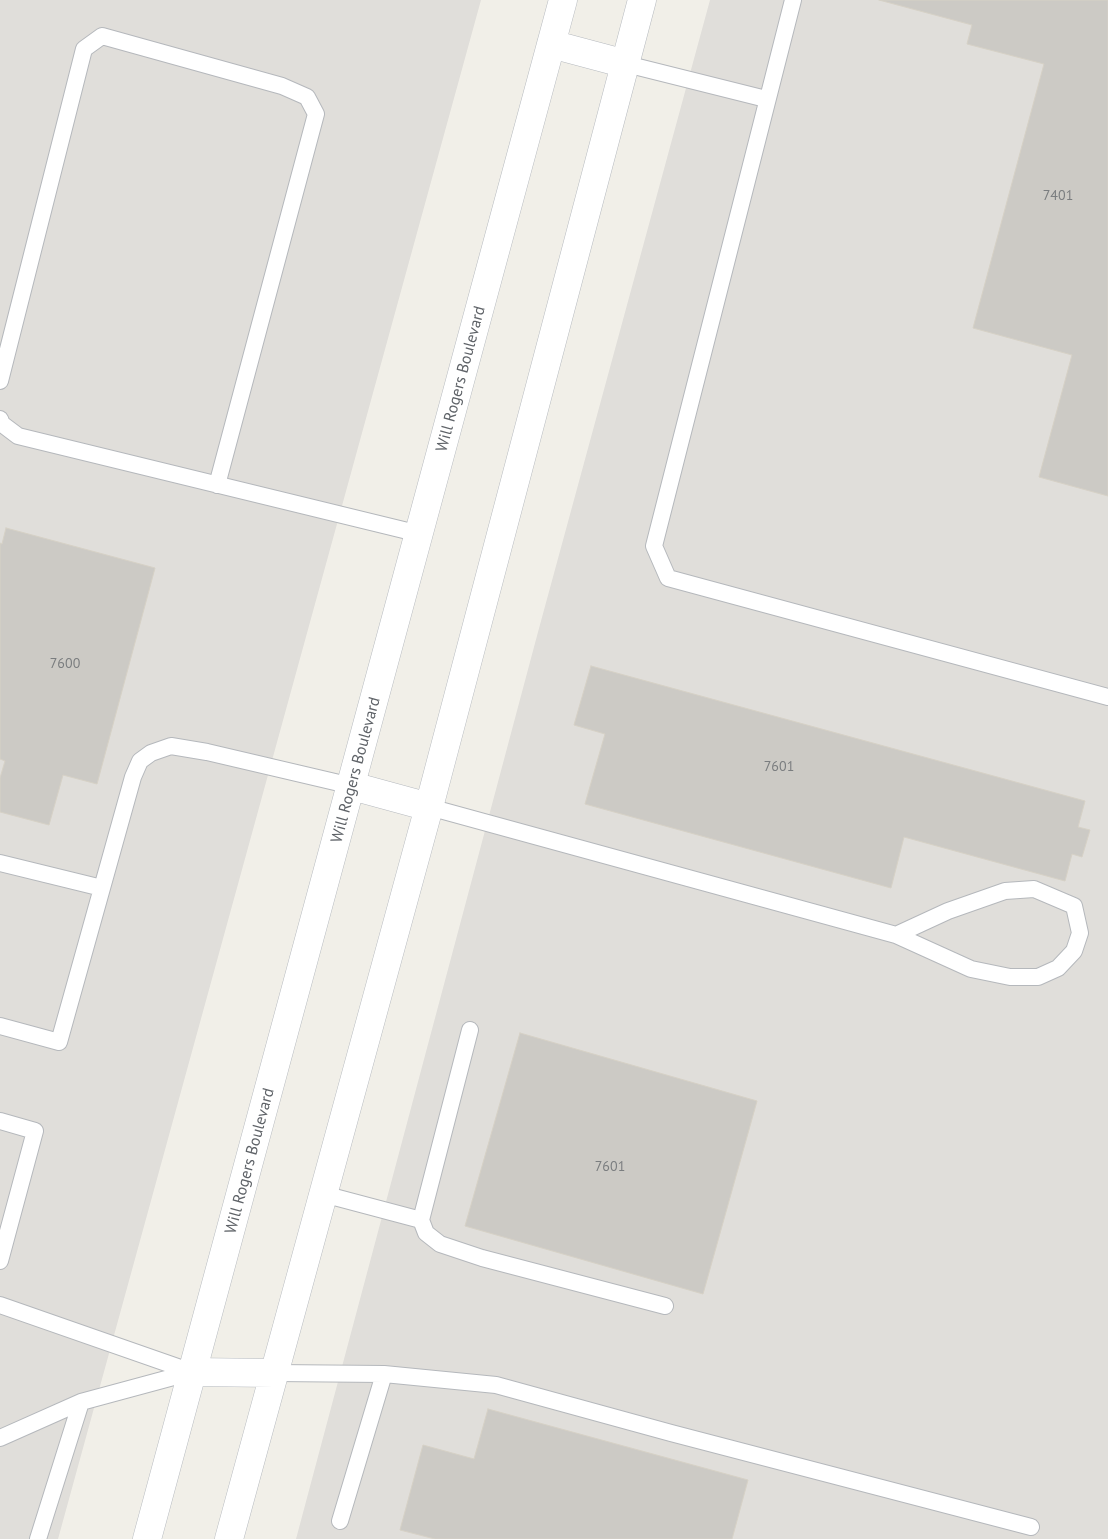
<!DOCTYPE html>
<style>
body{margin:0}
canvas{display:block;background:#f1efe8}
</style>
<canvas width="1108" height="1539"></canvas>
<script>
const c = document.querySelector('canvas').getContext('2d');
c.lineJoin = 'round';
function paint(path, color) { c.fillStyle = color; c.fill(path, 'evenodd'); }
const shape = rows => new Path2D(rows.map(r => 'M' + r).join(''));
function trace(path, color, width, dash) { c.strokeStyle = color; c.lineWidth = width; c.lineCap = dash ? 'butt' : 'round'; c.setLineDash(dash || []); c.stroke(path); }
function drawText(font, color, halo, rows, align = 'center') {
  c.font = font + ' "PT Sans",sans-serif'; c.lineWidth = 4; c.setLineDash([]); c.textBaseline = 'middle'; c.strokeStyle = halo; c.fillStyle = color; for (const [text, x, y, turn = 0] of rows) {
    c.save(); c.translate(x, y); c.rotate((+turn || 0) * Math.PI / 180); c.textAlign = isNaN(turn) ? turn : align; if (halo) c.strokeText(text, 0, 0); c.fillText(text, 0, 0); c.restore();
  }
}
const industrial = shape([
 [0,0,481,0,58,1539,0,1539],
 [710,0,1108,0,1108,1539,296,1539,538,632]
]);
const building = shape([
 [879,0,1108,0,1108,496,1039,477,1072,355,973,328,1044,64,967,44,972,25,879,0],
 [6,528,155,568,97,784,63,775,49,825,0,812,0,778,5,761,0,759,0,543,2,544,6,528],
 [591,666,1085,801,1078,827,1090,830,1082,857,1072,854,1065,881,904,837,891,888,585,804,605,734,574,725,591,666],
 [520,1033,757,1101,703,1294,465,1226,520,1033],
 [488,1409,748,1480,732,1539,435,1539,400,1530,423,1445,474,1459,488,1409]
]);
const lane = shape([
 [793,0,654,546,668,578,1108,697],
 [626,64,766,99],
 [0,381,84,49,102,36,282,86,307,97,316,114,217,485],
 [0,419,2,424,18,436,420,534],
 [429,807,896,935],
 [0,863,102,888],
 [1034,889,1074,906,1080,933,1074,951,1058,968,1038,977,1010,977,971,969,896,935,948,911,1005,891,1034,889],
 [0,1026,59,1042,133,777,140,761,151,753,171,746,207,752,352,786],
 [470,1030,421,1220,426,1233,440,1244,482,1258,665,1306],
 [0,1121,35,1131,0,1261],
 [323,1194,421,1220],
 [0,1305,192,1372],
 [274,1373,384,1374,340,1521],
 [384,1374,496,1385,671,1433,1031,1527],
 [0,1438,81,1402,192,1372],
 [38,1539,81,1402]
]);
const secondary = shape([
 [551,44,626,64],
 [352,786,429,807],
 [192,1372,274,1373],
 [147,1539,563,0],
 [229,1539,429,807,642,0]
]);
const numberNames = [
 ["7401",1058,196],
 ["7600",65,664],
 ["7601",779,767],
 ["7601",610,1167]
];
const streetNames = [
 ["Will Rogers Boulevard",461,379,-75],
 ["Will Rogers Boulevard",356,770,-75],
 ["Will Rogers Boulevard",250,1161,-75]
];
paint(industrial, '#e0deda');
paint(building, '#cccac5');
trace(building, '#d6d1c6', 1);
trace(lane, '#b5b8bc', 18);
trace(secondary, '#b6babf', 29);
trace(lane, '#fff', 16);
trace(secondary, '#fff', 28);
drawText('14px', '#7a7d7f', null, numberNames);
drawText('16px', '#5f6368', '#fff', streetNames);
</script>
